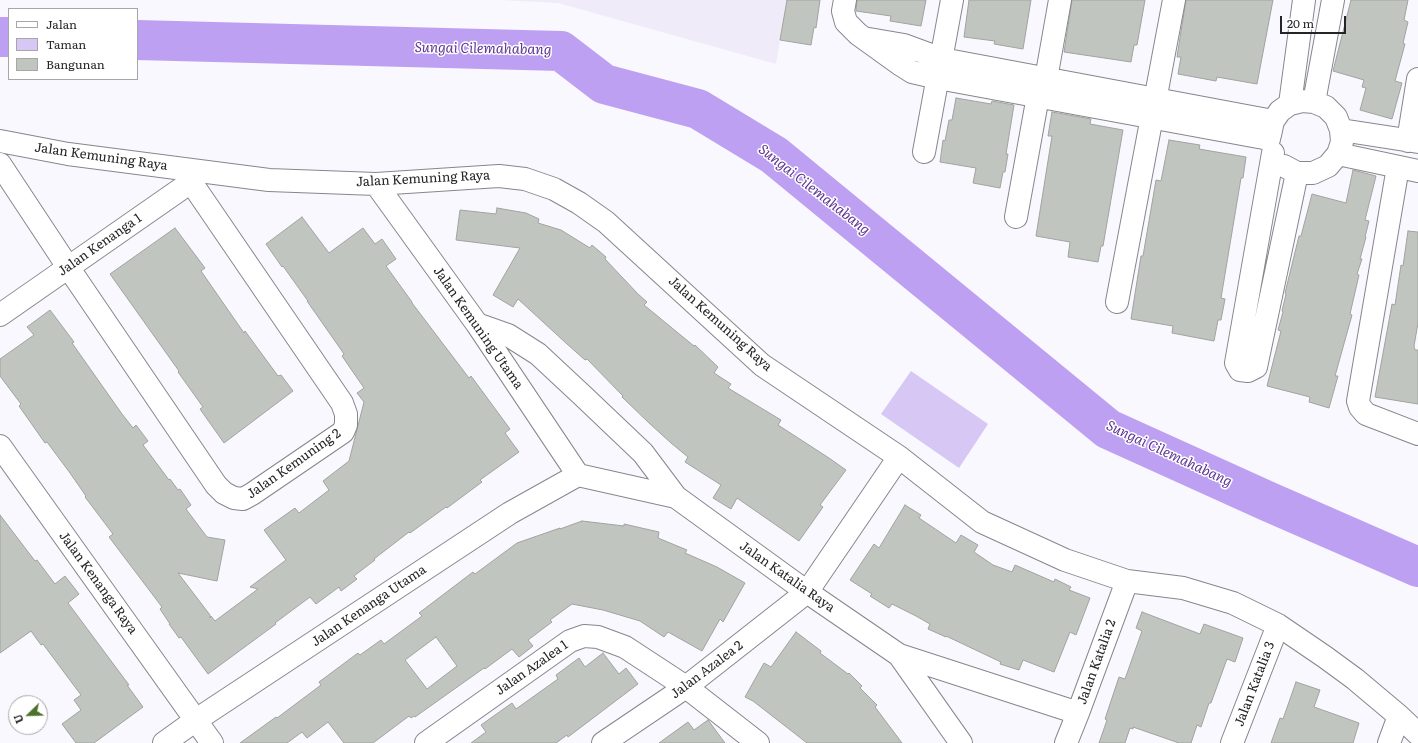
<!DOCTYPE html>
<style>
body{margin:0}
#map{position:relative;width:1418px;height:743px;overflow:hidden;background:#faf8ff;font-family:Literata,serif}
canvas{display:block}
.legend{position:absolute;left:8px;top:8px;width:130px;height:72px;box-sizing:border-box;background:#fff;border:1px solid #a8a7a8;margin:0;padding:5px 7px;list-style:none;font-size:12px;color:#252426}
.legend li{display:flex;align-items:center;gap:8px;height:20px}
.legend b{width:20px;border:1px solid #a8a7a8}
.north{position:absolute;left:8px;top:695px;width:40px;height:40px;box-sizing:border-box;background:#fff;border:1px solid #a8a7a8;border-radius:50%;rotate:247deg;font-size:11px;font-weight:700;line-height:16px;text-align:center;color:#252426}
.north::after{content:'';display:block;margin:auto;width:14px;height:18px;background:#4e722b;clip-path:polygon(50% 0,100% 100%,50% 72%,0 100%)}
.scale{position:absolute;left:1280px;top:16px;width:66px;height:18px;box-sizing:border-box;border:2px solid #252426;border-top:0;padding-left:5px;font-size:12px;line-height:14px;white-space:nowrap;color:#252426;-webkit-text-stroke:3px #fff;paint-order:stroke}
</style>
<div id="map">
<canvas width="1418" height="743"></canvas>
<ul class="legend">
<li><b style="height:5px;background:#fff"></b>Jalan</li>
<li><b style="height:11px;background:#d6c7f4"></b>Taman</li>
<li><b style="height:11px;background:#c1c5bf"></b>Bangunan</li>
</ul>
<div class="north">U</div>
<div class="scale">20 m</div>
</div>
<script>
const c = document.querySelector('canvas').getContext('2d');
c.lineJoin = 'round';
function paint(path, color) { c.fillStyle = color; c.fill(path, 'evenodd'); }
const shape = rows => new Path2D(rows.map(r => 'M' + r).join(''));
function trace(path, color, width, dash) { c.strokeStyle = color; c.lineWidth = width; c.lineCap = dash ? 'butt' : 'round'; c.setLineDash(dash || []); c.stroke(path); }
function drawText(font, color, halo, rows, align = 'center') {
  c.font = font + ' Literata,serif'; c.lineWidth = 3; c.setLineDash([]); c.textBaseline = 'middle'; c.strokeStyle = halo; c.fillStyle = color; for (const [text, x, y, turn = 0] of rows) {
    c.save(); c.translate(x, y); c.rotate((+turn || 0) * Math.PI / 180); c.textAlign = isNaN(turn) ? turn : align; if (halo) c.strokeText(text, 0, 0); c.fillText(text, 0, 0); c.restore();
  }
}
const built = shape([
 [499,0,787,0,776,64,558,3]
]);
const green = shape([
 [911,371,988,424,959,468,881,414]
]);
const river = shape([
 [0,37,9,37],
 [137,40,561,51,604,84,698,109,774,155,1108,429,1267,501,1418,567]
]);
const building = shape([
 [787,0,820,0,816,28,814,27,811,45,780,40,787,0],
 [857,0,926,0,921,26,890,21,891,16,856,11,857,0],
 [969,0,1031,0,1023,49,994,44,995,41,964,37,969,0],
 [1072,0,1145,0,1137,45,1134,45,1131,62,1064,52,1072,0],
 [1186,0,1273,0,1257,84,1217,77,1216,81,1178,74,1181,57,1177,57,1186,0],
 [1351,0,1408,0,1404,20,1408,22,1403,43,1405,44,1395,81,1402,83,1392,119,1360,110,1366,88,1362,87,1364,80,1333,71,1351,0],
 [956,98,991,104,992,101,1014,105,1006,154,1008,154,1005,172,1003,172,1000,188,973,183,976,168,940,162,943,140,945,141,949,120,952,120,956,98],
 [1052,112,1091,119,1090,124,1123,130,1103,246,1101,246,1098,262,1068,257,1070,242,1036,236,1052,136,1048,136,1052,112],
 [1169,140,1200,145,1199,149,1246,157,1243,178,1241,178,1221,298,1225,299,1221,320,1218,320,1214,341,1172,333,1173,326,1131,319,1141,256,1143,256,1156,180,1161,181,1169,140],
 [1353,170,1376,176,1365,220,1369,221,1365,237,1366,237,1360,259,1362,259,1357,274,1359,275,1350,314,1352,315,1335,376,1338,376,1329,408,1309,402,1310,397,1267,386,1281,331,1278,330,1283,312,1282,311,1286,294,1285,293,1299,236,1301,236,1312,194,1346,203,1353,170],
 [497,208,526,213,539,219,538,223,561,230,590,248,592,245,606,257,605,259,638,294,647,302,644,305,694,346,695,345,718,367,714,373,731,384,728,388,781,420,778,425,829,458,846,470,820,505,823,507,799,541,737,498,731,509,713,498,721,485,685,462,688,457,671,443,649,423,622,397,623,396,587,359,585,360,567,344,518,299,513,307,493,295,520,248,456,240,460,210,496,214,497,208],
 [302,217,329,253,363,228,375,244,382,239,396,259,386,266,412,302,412,303,469,378,471,376,510,429,505,433,519,452,480,480,482,482,447,508,446,507,410,533,409,532,374,559,375,560,354,576,357,579,341,591,339,587,316,604,310,597,275,623,276,624,208,674,181,637,179,638,169,624,170,624,160,609,162,607,109,537,113,534,85,497,86,496,70,473,47,442,45,443,19,406,21,404,0,376,0,359,34,335,27,327,50,310,74,342,72,343,122,414,133,428,136,425,148,441,143,445,169,480,170,479,178,490,180,489,191,505,186,509,207,537,225,540,217,581,178,573,210,615,210,618,211,616,215,621,258,589,250,587,286,560,264,530,295,508,299,513,329,490,323,481,349,461,364,402,357,393,364,388,342,356,344,354,307,301,308,301,283,266,282,267,266,244,302,217],
 [175,228,205,268,201,271,244,333,245,331,278,376,281,375,293,391,224,443,200,409,203,407,178,372,179,371,110,274,175,228],
 [1408,231,1418,232,1418,323,1414,346,1415,350,1418,350,1418,404,1375,397,1392,304,1395,305,1401,265,1403,266,1408,231],
 [905,505,921,515,919,518,956,543,961,535,978,545,974,552,993,565,1012,572,1015,565,1054,582,1055,579,1071,587,1069,590,1090,598,1076,635,1070,632,1054,672,1023,660,1019,670,1000,664,1001,662,946,636,946,637,928,629,930,624,916,616,892,604,889,608,870,596,872,594,850,580,874,544,879,548,905,505],
 [0,515,35,561,37,560,55,584,65,576,79,594,68,603,129,685,127,685,143,707,94,743,76,743,62,724,81,710,74,700,81,695,43,644,41,645,31,631,0,653,0,515],
 [582,521,624,526,624,524,659,532,658,538,687,550,685,553,717,567,745,583,723,622,720,619,702,651,668,632,664,637,640,621,603,610,572,604,550,620,552,622,528,640,533,646,519,657,512,649,485,669,484,668,415,717,414,716,411,718,409,716,373,743,344,743,328,722,307,738,302,732,287,743,240,743,276,717,277,718,321,685,319,682,358,653,360,655,381,640,384,644,422,616,419,613,473,572,475,574,517,543,560,528,560,529,582,521],
 [436,637,457,666,427,689,405,660,436,637],
 [1142,612,1200,634,1204,624,1243,638,1235,662,1227,659,1211,703,1209,703,1201,727,1197,725,1191,743,1179,743,1133,727,1133,729,1130,728,1125,743,1099,743,1107,720,1105,719,1119,677,1125,679,1142,631,1136,628,1142,612],
 [796,632,821,651,820,653,848,674,849,673,862,686,860,688,877,705,875,707,902,743,807,743,753,701,745,697,764,663,771,667,796,632],
 [603,653,619,674,626,668,638,684,568,737,567,735,556,743,471,743,486,732,481,725,512,703,516,709,558,679,556,675,579,658,585,667,603,653],
 [1296,682,1320,690,1314,707,1359,723,1353,743,1271,743,1280,718,1283,719,1296,682],
 [708,720,725,743,659,743,688,722,694,730,708,720]
]);
const minor = shape([
 [845,0,843,11,846,22,858,34,901,65,912,72,938,78,1269,139],
 [869,39,904,45,942,59,1273,121],
 [1046,79,1060,0],
 [1314,102,1333,0],
 [1341,130,1418,142],
 [1270,135,1273,121,1280,111,1290,104,1304,0],
 [0,141,68,154,269,180,376,184,499,176,525,179,554,189,579,203,606,222,762,365,899,457,982,522,1065,560,1127,581,1183,588,1233,603,1278,625,1325,657,1355,679,1399,716,1418,734],
 [1408,141,1418,79],
 [924,152,952,0],
 [1273,153,1236,363,1240,370,1248,371,1256,367,1297,173],
 [1338,154,1418,171],
 [0,164,68,267,216,485,224,493,234,498,243,499,252,494,343,432,346,425,346,414,342,403,191,182],
 [1284,166,1297,173,1313,173,1328,166,1338,154,1342,142,1341,130,1336,117,1326,107,1314,102,1302,101,1290,104],
 [1398,167,1358,401,1360,407,1366,414,1418,434],
 [376,184,477,324,578,475],
 [1016,217,1038,96],
 [1117,302,1174,0],
 [0,315,191,182,194,171],
 [477,324,508,335,538,354,582,395,643,453,676,497],
 [0,446,212,743],
 [578,475,676,497,807,592,899,655,961,743],
 [899,655,1078,713],
 [164,743,196,720,510,513,578,475],
 [426,743,570,641,584,636,598,637,625,647,686,687,758,743],
 [603,743,686,687,807,592,899,457],
 [1066,743,1078,713,1127,581],
 [1232,743,1278,625],
 [1389,743,1399,716]
]);
const streetNames = [
 ["Jalan Kemuning Raya",101,157,8],
 ["Jalan Kemuning Raya",423,179,-3],
 ["Jalan Kenanga 1",100,245,-35],
 ["Jalan Kemuning Raya",720,324,42],
 ["Jalan Kemuning Utama",478,328,55],
 ["Jalan Kemuning 2",294,464,-35],
 ["Jalan Katalia Raya",787,577,35],
 ["Jalan Kenanga Raya",98,583,54],
 ["Jalan Kenanga Utama",369,606,-34],
 ["Jalan Katalia 2",1097,662,-70],
 ["Jalan Azalea 1",532,668,-35],
 ["Jalan Azalea 2",707,670,-37],
 ["Jalan Katalia 3",1255,684,-69]
];
const waterNames = [
 ["Sungai Cilemahabang",483,49,1],
 ["Sungai Cilemahabang",814,190,38],
 ["Sungai Cilemahabang",1169,454,25]
];
paint(built, '#efebf8');
paint(green, '#d6c7f4');
trace(river, '#bda0f1', 40);
paint(building, '#c1c5bf');
trace(building, '#a0a39e', 1);
trace(minor, '#88868c', 24);
trace(minor, '#fff', 22);
drawText('13px', '#252426', '#fff', streetNames);
drawText('italic 14px', '#5e3693', '#fff', waterNames);
</script>
